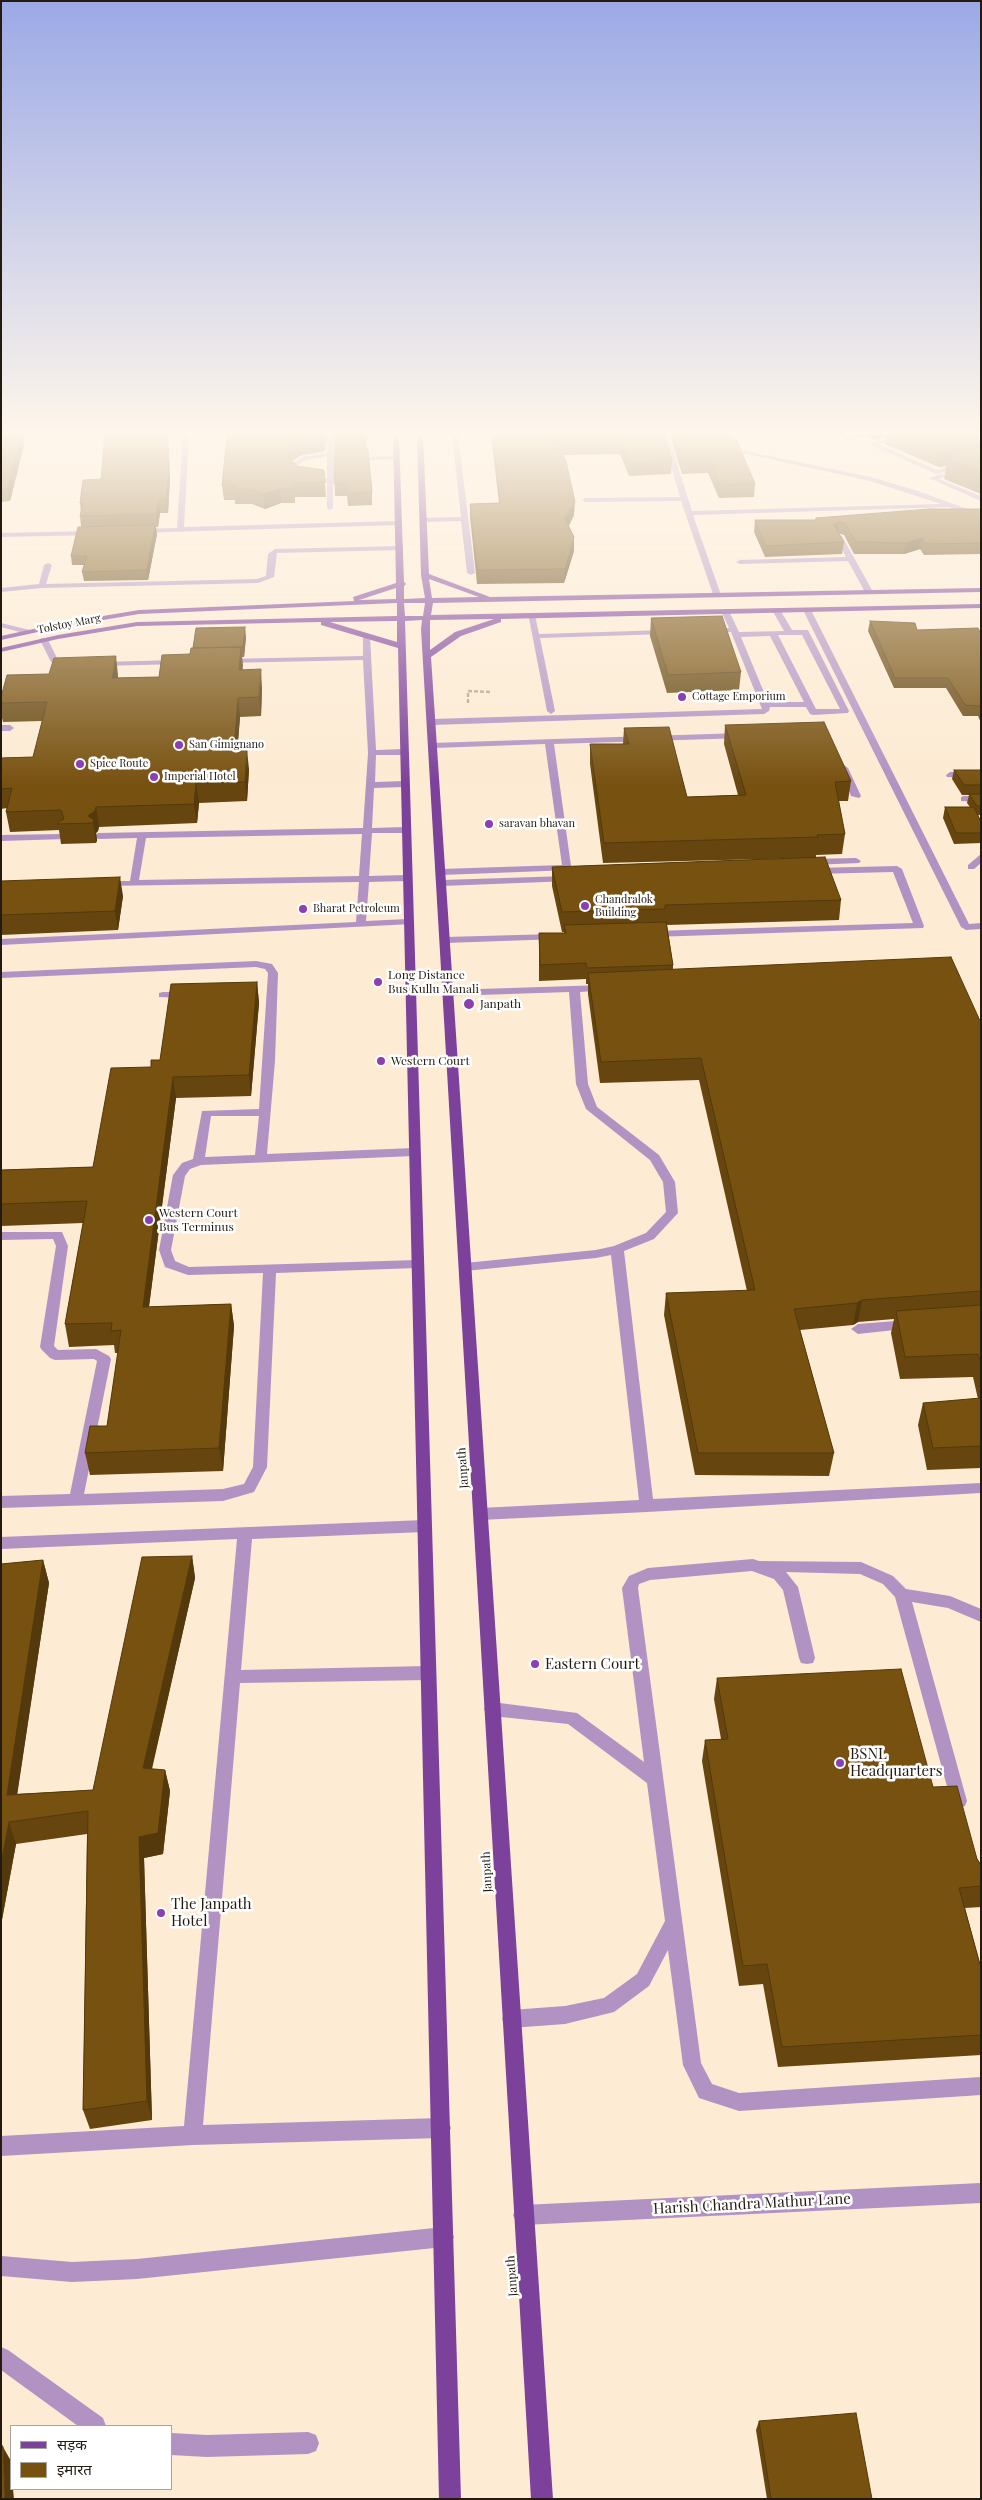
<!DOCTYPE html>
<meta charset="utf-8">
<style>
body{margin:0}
#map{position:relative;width:982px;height:2500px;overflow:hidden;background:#fdebd3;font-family:"Playfair Display","Noto Sans Devanagari",serif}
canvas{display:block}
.frame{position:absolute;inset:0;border:2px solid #231b10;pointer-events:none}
.legend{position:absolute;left:10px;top:2425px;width:162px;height:65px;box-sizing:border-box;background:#fff;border:1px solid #a7a49f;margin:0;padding:6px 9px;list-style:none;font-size:15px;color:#231b10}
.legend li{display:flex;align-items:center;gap:10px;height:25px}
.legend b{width:25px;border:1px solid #a7a49f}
</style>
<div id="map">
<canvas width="982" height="2500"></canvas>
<div class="frame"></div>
<ul class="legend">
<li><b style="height:6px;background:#7c419b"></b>सड़क</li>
<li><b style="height:14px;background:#775110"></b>इमारत</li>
</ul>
</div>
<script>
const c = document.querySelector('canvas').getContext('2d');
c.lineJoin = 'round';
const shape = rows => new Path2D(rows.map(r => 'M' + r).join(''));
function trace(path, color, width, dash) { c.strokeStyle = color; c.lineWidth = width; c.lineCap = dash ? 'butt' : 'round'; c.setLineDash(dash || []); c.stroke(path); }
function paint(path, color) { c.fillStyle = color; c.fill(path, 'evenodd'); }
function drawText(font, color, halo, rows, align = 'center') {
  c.font = font + ' "Playfair Display",serif'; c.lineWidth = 5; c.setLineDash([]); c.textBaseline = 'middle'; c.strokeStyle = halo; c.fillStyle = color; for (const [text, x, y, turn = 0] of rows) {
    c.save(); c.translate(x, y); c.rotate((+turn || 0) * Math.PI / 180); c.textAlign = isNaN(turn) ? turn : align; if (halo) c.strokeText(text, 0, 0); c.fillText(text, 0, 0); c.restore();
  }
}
const path = shape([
 [468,703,468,691,490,692]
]);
const minor = shape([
 [183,435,189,435,184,527,398,521,402,523,398,525,136,533,135,531,139,529,177,528,183,435],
 [327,435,333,435,333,508,330,510,327,508,327,483,298,478,289,469,291,464,303,457,327,453,327,435],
 [327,456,327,479,302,475,295,469,296,466,307,460,327,456],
 [452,435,458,435,475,573,471,575,467,573,461,521,424,522,420,520,424,518,461,517,452,435],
 [662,435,668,435,692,511,941,504,870,481,737,452,716,435,723,435,741,450,871,477,918,491,981,514,981,519,949,507,693,515,721,595,714,597,681,501,585,502,582,500,585,498,680,497,662,435],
 [855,435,866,435,846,441,843,439,855,435],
 [901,435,912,435,878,444,937,470,981,458,981,462,936,474,869,444,901,435],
 [397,456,399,457,399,459,352,461,349,459,352,457,397,456],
 [942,474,945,476,939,479,981,496,981,501,929,478,942,474],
 [94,531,98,533,97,535,1,537,1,533,94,531],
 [838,534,842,536,873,592,872,594,866,594,848,561,740,564,736,562,740,560,846,557,834,536,838,534],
 [399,546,403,548,402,550,277,553,274,577,258,583,42,588,1,592,1,588,39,584,44,565,48,563,52,565,46,584,257,579,266,576,268,554,275,549,399,546],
 [773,608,779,608,792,630,808,630,849,711,848,713,813,715,810,714,806,707,770,707,769,711,764,714,432,725,428,722,432,719,762,709,731,632,711,633,707,631,711,629,729,628,721,611,725,609,729,611,739,632,784,631,772,610,773,608],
 [778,635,802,635,840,709,816,709,778,635],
 [770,636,804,702,768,702,741,637,770,636],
 [804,608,811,610,969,924,981,923,981,929,966,930,961,927,803,610,804,608],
 [528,613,535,615,539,634,666,630,670,632,666,634,540,638,555,711,551,714,547,711,528,613],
 [1,623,30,630,31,632,27,634,1,627,1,623],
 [363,634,370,636,376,750,404,749,408,752,404,755,376,755,375,782,405,781,410,784,405,787,374,788,372,828,406,827,411,830,406,833,372,833,369,876,407,875,412,878,407,881,369,882,366,921,408,919,413,922,412,924,1,945,1,939,356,922,359,882,103,886,103,882,106,881,130,881,137,838,98,839,93,836,98,833,363,828,368,753,363,660,226,663,222,661,226,659,363,656,363,634],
 [362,834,359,876,139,880,146,838,362,834],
 [41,638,47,638,57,658,71,663,71,667,51,662,40,640,41,638],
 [178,660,181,660,181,664,101,666,97,664,101,662,178,660],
 [1,725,10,725,14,728,10,731,1,731,1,725],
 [741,733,745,736,744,738,554,744,571,866,574,868,572,870,441,875,436,872,441,869,562,865,545,744,434,748,431,747,431,743,741,733],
 [844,765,848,768,861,796,859,798,851,796,840,768,844,765],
 [950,772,981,772,981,778,947,777,946,775,950,772],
 [964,796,981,796,981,802,961,801,961,797,964,796],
 [63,834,66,835,66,839,1,841,1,835,63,834],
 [981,854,981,863,974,869,968,869,968,865,981,854],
 [856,858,861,861,859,863,811,865,806,862,811,859,856,858],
 [897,866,902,869,924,926,923,928,653,937,648,934,653,931,913,923,893,872,815,874,810,871,815,868,897,866],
 [567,876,572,879,570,881,442,886,437,883,442,880,567,876],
 [555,934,559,935,559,939,445,943,440,940,445,937,555,934],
 [256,961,272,964,278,973,275,1061,267,1154,414,1148,420,1152,414,1156,201,1165,190,1169,185,1176,171,1250,175,1261,189,1267,417,1260,423,1264,417,1268,276,1273,267,1467,254,1492,223,1501,1,1508,1,1496,70,1494,97,1361,94,1359,55,1360,50,1358,42,1350,40,1347,56,1246,53,1239,1,1240,1,1232,62,1232,68,1246,54,1346,58,1350,96,1349,109,1356,111,1359,84,1494,223,1489,244,1484,253,1467,263,1273,188,1275,165,1267,159,1250,173,1175,182,1163,193,1159,202,1111,259,1109,268,973,265,969,256,967,1,978,1,972,256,961],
 [211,1116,259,1116,255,1155,205,1157,211,1116],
 [604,985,608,986,608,990,580,992,588,1084,597,1107,659,1155,675,1182,678,1213,654,1239,624,1251,653,1499,981,1483,981,1493,647,1512,480,1520,475,1518,473,1514,475,1510,480,1508,639,1500,611,1255,596,1258,465,1271,459,1267,465,1263,596,1250,614,1246,646,1233,666,1212,663,1182,650,1160,586,1109,576,1084,569,992,449,996,444,993,449,990,604,985],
 [163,992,184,992,189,995,184,998,159,997,159,993,163,992],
 [908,1320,915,1325,913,1328,858,1334,851,1329,858,1324,908,1320],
 [424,1520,429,1522,431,1526,429,1530,424,1532,252,1539,241,1670,428,1666,434,1668,436,1673,434,1678,428,1680,240,1683,203,2125,441,2118,448,2121,451,2128,448,2135,441,2138,193,2145,1,2156,1,2136,184,2126,237,1539,1,1549,1,1537,424,1520],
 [753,1559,759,1561,861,1562,893,1576,906,1589,950,1596,981,1609,981,1622,948,1608,912,1602,967,1801,965,1806,959,1808,953,1806,951,1801,895,1597,883,1584,860,1574,786,1572,798,1587,815,1658,813,1663,807,1664,801,1663,799,1658,783,1590,774,1579,752,1571,650,1580,639,1584,638,1588,701,2063,712,2084,739,2093,981,2077,981,2095,739,2111,699,2098,683,2065,668,1950,649,1986,614,2012,565,2024,511,2028,505,2025,502,2019,505,2013,511,2010,565,2006,604,1998,637,1974,665,1921,647,1783,568,1724,492,1716,486,1714,484,1709,486,1704,492,1702,577,1713,644,1762,622,1588,629,1576,648,1568,753,1559],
 [981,2183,981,2203,523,2225,516,2222,513,2215,516,2208,523,2205,981,2183],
 [444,2227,451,2230,454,2237,451,2244,444,2247,137,2279,72,2282,1,2276,1,2256,72,2262,137,2259,444,2227],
 [1,2347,8,2350,103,2418,106,2426,78,2426,1,2370,1,2347],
 [308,2432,316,2435,319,2443,316,2451,308,2454,207,2457,171,2455,171,2433,207,2435,308,2432]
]);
const major = shape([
 [393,435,399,435,404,582,406,584,404,586,404,599,425,598,421,575,417,435,423,435,429,574,490,597,981,588,981,592,433,603,431,615,981,604,981,608,501,619,501,622,461,636,431,657,553,2499,531,2499,421,629,422,620,405,621,461,2499,439,2499,398,648,321,625,321,622,137,626,58,639,1,652,1,648,58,635,137,622,397,616,397,603,139,614,61,627,1,640,1,636,61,623,139,610,354,601,353,597,396,583,393,435],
 [429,579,479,597,432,598,429,579],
 [396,588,396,599,359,600,396,588],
 [404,603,425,603,423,616,405,616,404,603],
 [494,619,455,632,430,650,430,620,494,619],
 [397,621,397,642,330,622,397,621]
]);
const wall = shape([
 [1,435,24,435,23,439,24,445,10,501,1,502],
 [227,435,326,435,325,451,302,455,292,461,297,466,324,470,326,497,295,497,295,503,281,503,265,509,252,504,235,504,235,500,224,500,222,486],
 [334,435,366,435,372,492,372,505,348,506,347,496,335,496],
 [491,435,664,435,672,461,671,474,629,476,620,454,562,455,574,515,569,526,574,537,574,551,564,583,477,584,470,517,470,504,499,503],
 [670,435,729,435,755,484,754,497,719,498,708,473,682,474],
 [866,435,981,435,981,494,944,479,946,466,939,467,885,444,886,437,875,440,867,437],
 [170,479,168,513,160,513,158,527,156,527,157,534,148,580,84,581,82,572,84,565,72,565,71,556,81,527,80,516,81,512,80,503],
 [981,509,981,554,924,555,920,549,904,554,854,554,844,535,838,533,844,542,842,554,765,557,754,532,755,520,815,520,816,518],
 [651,618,741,672,739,690,667,693,650,636],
 [870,621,917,630,981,634,981,723,978,716,963,716,946,688,894,688,868,631],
 [246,637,244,657,242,657,242,670,262,688,261,716,240,717,237,750,249,769,247,801,199,803,197,823,99,827,98,831,96,833,97,840,96,843,61,844,59,830,10,832,6,812,7,808,1,809,1,758,33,757,42,721,3,722,1,714,1,697,118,675,118,678,159,677,190,654],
 [725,725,851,781,848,801,838,801,845,834,842,854,816,855,816,857,841,900,839,920,667,925,673,965,673,969,981,1023,981,1468,927,1470,918,1425,923,1403,978,1399,973,1377,900,1379,891,1333,894,1319,858,1322,853,1325,800,1330,834,1453,829,1476,695,1475,664,1315,666,1293,747,1291,699,1080,600,1083,588,994,588,984,586,984,586,979,539,981,539,933,564,933,564,932,562,932,552,886,552,867,806,858,603,863,590,764,590,744,623,744,624,728,687,797,738,795,724,744],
 [954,770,981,770,981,815,978,815,981,822,981,843,954,844,943,818,945,807,970,807,967,803,969,795,962,795,952,779],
 [1,881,123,896,118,930,1,935],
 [257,982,259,1003,251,1096,176,1098,149,1307,231,1304,234,1326,223,1471,90,1475,85,1453,107,1426,118,1353,115,1353,114,1345,69,1347,65,1324,83,1223,1,1226,1,1170,93,1167,151,1067,160,1060],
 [192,1556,195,1578,152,1769,165,1770,170,1791,163,1854,144,1858,152,2120,90,2129,83,2110,87,1834,16,1844,1,1925,1,1564,43,1560,49,1583,17,1794,93,1790],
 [717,1678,933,1787,981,1865,981,1907,965,1908,981,1968,981,2055,778,2067,763,1984,739,1986,702,1761,705,1740,721,1739,714,1699],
 [759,2421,872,2499,767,2499,756,2430]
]);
const shadedWall = shape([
 [20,435,24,435,23,439,24,445,10,501,7,489],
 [167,435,168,435,170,479,168,513,166,500],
 [324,435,326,435,325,451,302,455,290,462,286,454,289,448,301,441],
 [876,435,886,435,886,437,875,440],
 [981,438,981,457,960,455,953,453,952,461,947,459,946,466,939,467,942,448],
 [280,489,281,503,265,509,263,494],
 [159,500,160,513,158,527,156,514],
 [575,502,574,515,565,532,565,519],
 [839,521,837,532,834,525],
 [155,525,157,534,148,580,147,570],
 [574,537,574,551,564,583,565,569],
 [922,538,920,549,904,554,906,543],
 [245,627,246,637,244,657,243,647],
 [241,647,243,665,241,688,239,670],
 [116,656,118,675,114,697,112,678],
 [261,669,262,688,261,716,259,697],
 [238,698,240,717,236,770,234,751],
 [247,750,249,769,247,801,245,782],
 [196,783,199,803,197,823,194,804],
 [96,807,99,827,98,831,96,833,97,840,96,843,93,823,88,816],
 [120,877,123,896,118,930,115,911],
 [257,982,259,1003,251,1096,249,1075],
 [173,1077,176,1098,146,1329,143,1307],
 [862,1300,858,1322,853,1325,857,1303],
 [231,1304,234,1326,223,1471,219,1448],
 [192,1556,195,1578,147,1789,143,1768],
 [43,1560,49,1583,14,1816,7,1795],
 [165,1770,170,1791,163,1854,144,1858,152,2120,147,2101,139,1837],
 [9,1822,16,1844,1,1925,1,1864],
 [3,2447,11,2461,11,2489,13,2489,14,2499,5,2499]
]);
const building = shape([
 [1,435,22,435,7,489,1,489,1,435],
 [105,435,167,435,169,466,166,500,159,500,156,514,80,516,83,503,80,503,83,480,101,479,105,435],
 [227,435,324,435,324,437,301,441,289,448,286,454,297,466,324,470,325,482,294,483,294,488,280,489,263,494,250,489,234,490,234,485,222,486,227,435],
 [334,435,366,435,367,441,334,442,334,435],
 [493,435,664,435,672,461,630,463,621,441,554,442,566,461,575,502,565,519,574,537,565,569,477,570,470,504,500,503,493,435],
 [675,435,729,435,737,441,755,484,720,485,709,460,683,461,675,435],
 [911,435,981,435,981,438,942,448,911,435],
 [981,445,981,473,947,459,960,455,953,453,981,445],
 [368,450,372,492,347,493,347,483,334,484,334,451,368,450],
 [929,509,981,509,981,543,926,544,922,538,906,543,856,542,845,524,839,521,834,525,844,542,766,546,755,520,816,520,816,518,929,509],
 [155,525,147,570,82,572,87,556,71,556,78,527,155,525],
 [722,616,741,672,668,675,651,618,722,616],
 [870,621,915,623,917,630,978,628,981,634,981,709,979,706,965,705,948,678,895,678,870,621],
 [245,627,243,647,193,648,196,628,245,627],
 [241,647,239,670,261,669,259,697,238,698,234,751,247,750,245,782,196,783,194,804,96,807,95,811,88,816,94,820,93,823,58,824,59,821,64,819,61,810,6,812,12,788,1,789,1,758,33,757,47,702,1,703,1,697,7,675,49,674,54,658,116,656,112,678,159,677,162,655,190,654,191,648,241,647],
 [824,722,851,781,835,782,845,834,817,835,818,837,604,843,590,744,629,744,624,728,669,727,687,797,746,795,725,725,824,722],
 [954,770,981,770,981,785,964,785,954,770],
 [969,794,981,794,981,806,977,806,969,794],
 [945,807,974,807,981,822,981,833,956,833,945,807],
 [825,857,841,900,665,905,665,909,562,912,552,867,825,857],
 [120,877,115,911,1,915,1,881,120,877],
 [666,922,673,965,587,968,586,963,540,965,539,933,566,933,564,925,666,922],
 [951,957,981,1023,981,1291,862,1300,857,1303,794,1309,834,1453,698,1453,666,1293,755,1290,701,1058,601,1062,588,973,951,957],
 [257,982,249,1075,173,1077,143,1307,231,1304,219,1448,85,1453,90,1426,107,1426,121,1330,111,1331,112,1323,65,1324,87,1201,1,1204,1,1170,93,1167,111,1068,151,1067,151,1060,160,1060,171,984,257,982],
 [981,1305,981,1364,978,1354,905,1357,896,1311,981,1305],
 [981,1398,981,1446,933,1448,923,1403,981,1398],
 [192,1556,143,1768,165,1770,158,1833,139,1837,147,2101,83,2110,88,1811,9,1822,1,1864,1,1564,43,1560,7,1795,93,1790,142,1557,192,1556],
 [901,1669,933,1787,957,1786,977,1859,981,1865,981,1886,959,1888,981,1968,981,2035,782,2047,767,1964,743,1966,705,1740,728,1739,717,1678,901,1669],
 [856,2413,872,2499,771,2499,759,2421,856,2413],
 [1,2444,3,2447,5,2499,1,2499,1,2444]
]);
const markers = [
 [682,697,5,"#8b3fb0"],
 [179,745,5,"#8b3fb0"],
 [80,764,5,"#8b3fb0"],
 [154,777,5,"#8b3fb0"],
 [489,824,5,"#8b3fb0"],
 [585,906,5,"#8b3fb0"],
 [303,909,5,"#8b3fb0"],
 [378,982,5,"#8b3fb0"],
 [469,1004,6,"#8b3fb0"],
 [381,1061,5,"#8b3fb0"],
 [149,1220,5,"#8b3fb0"],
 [535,1664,5,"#8b3fb0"],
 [840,1763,5,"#8b3fb0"],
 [161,1913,5,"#8b3fb0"]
];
const farStreetnames = [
 ["Tolstoy Marg",69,624,-11]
];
const farPoinames = [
 ["Cottage Emporium",692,697],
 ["San Gimignano",189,745],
 ["Spice Route",90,764],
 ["Imperial Hotel",164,777],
 ["saravan bhavan",499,824],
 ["Chandralok",595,900],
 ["Building",595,913],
 ["Bharat Petroleum",313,909]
];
const poiNames = [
 ["Long Distance",388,975],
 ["Bus Kullu Manali",388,989],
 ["Janpath",480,1004],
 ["Western Court",391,1061],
 ["Western Court",159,1213],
 ["Bus Terminus",159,1227]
];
const streetNames = [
 ["Janpath",463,1468,-94],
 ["Janpath",487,1872,-93],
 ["Janpath",512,2276,-94]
];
const nearPoinames = [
 ["Eastern Court",545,1664],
 ["BSNL",850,1754],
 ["Headquarters",850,1771],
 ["The Janpath",171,1904],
 ["Hotel",171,1921]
];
const nearStreetnames = [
 ["Harish Chandra Mathur Lane",752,2204,-3]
];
trace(path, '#b3a491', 2.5, [4, 2]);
paint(minor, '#b192c3');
paint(major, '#7c419b');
paint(wall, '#66460e');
paint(shadedWall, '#53390b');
paint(building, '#775110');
trace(building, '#53390b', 1);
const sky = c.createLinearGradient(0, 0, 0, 785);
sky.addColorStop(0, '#9ba9e6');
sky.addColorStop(0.55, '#fef6eb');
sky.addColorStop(1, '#fef6eb00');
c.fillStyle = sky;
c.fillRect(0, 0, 982, 785);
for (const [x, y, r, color] of markers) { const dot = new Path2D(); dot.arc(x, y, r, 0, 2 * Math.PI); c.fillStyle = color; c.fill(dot); trace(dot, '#fff', 2); }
drawText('11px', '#231b10', '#fff', farStreetnames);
drawText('11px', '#231b10', '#fff', farPoinames, 'left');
drawText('12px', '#231b10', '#fff', poiNames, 'left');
drawText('12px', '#231b10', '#fff', streetNames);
drawText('15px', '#231b10', '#fff', nearPoinames, 'left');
drawText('15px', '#231b10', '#fff', nearStreetnames);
</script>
